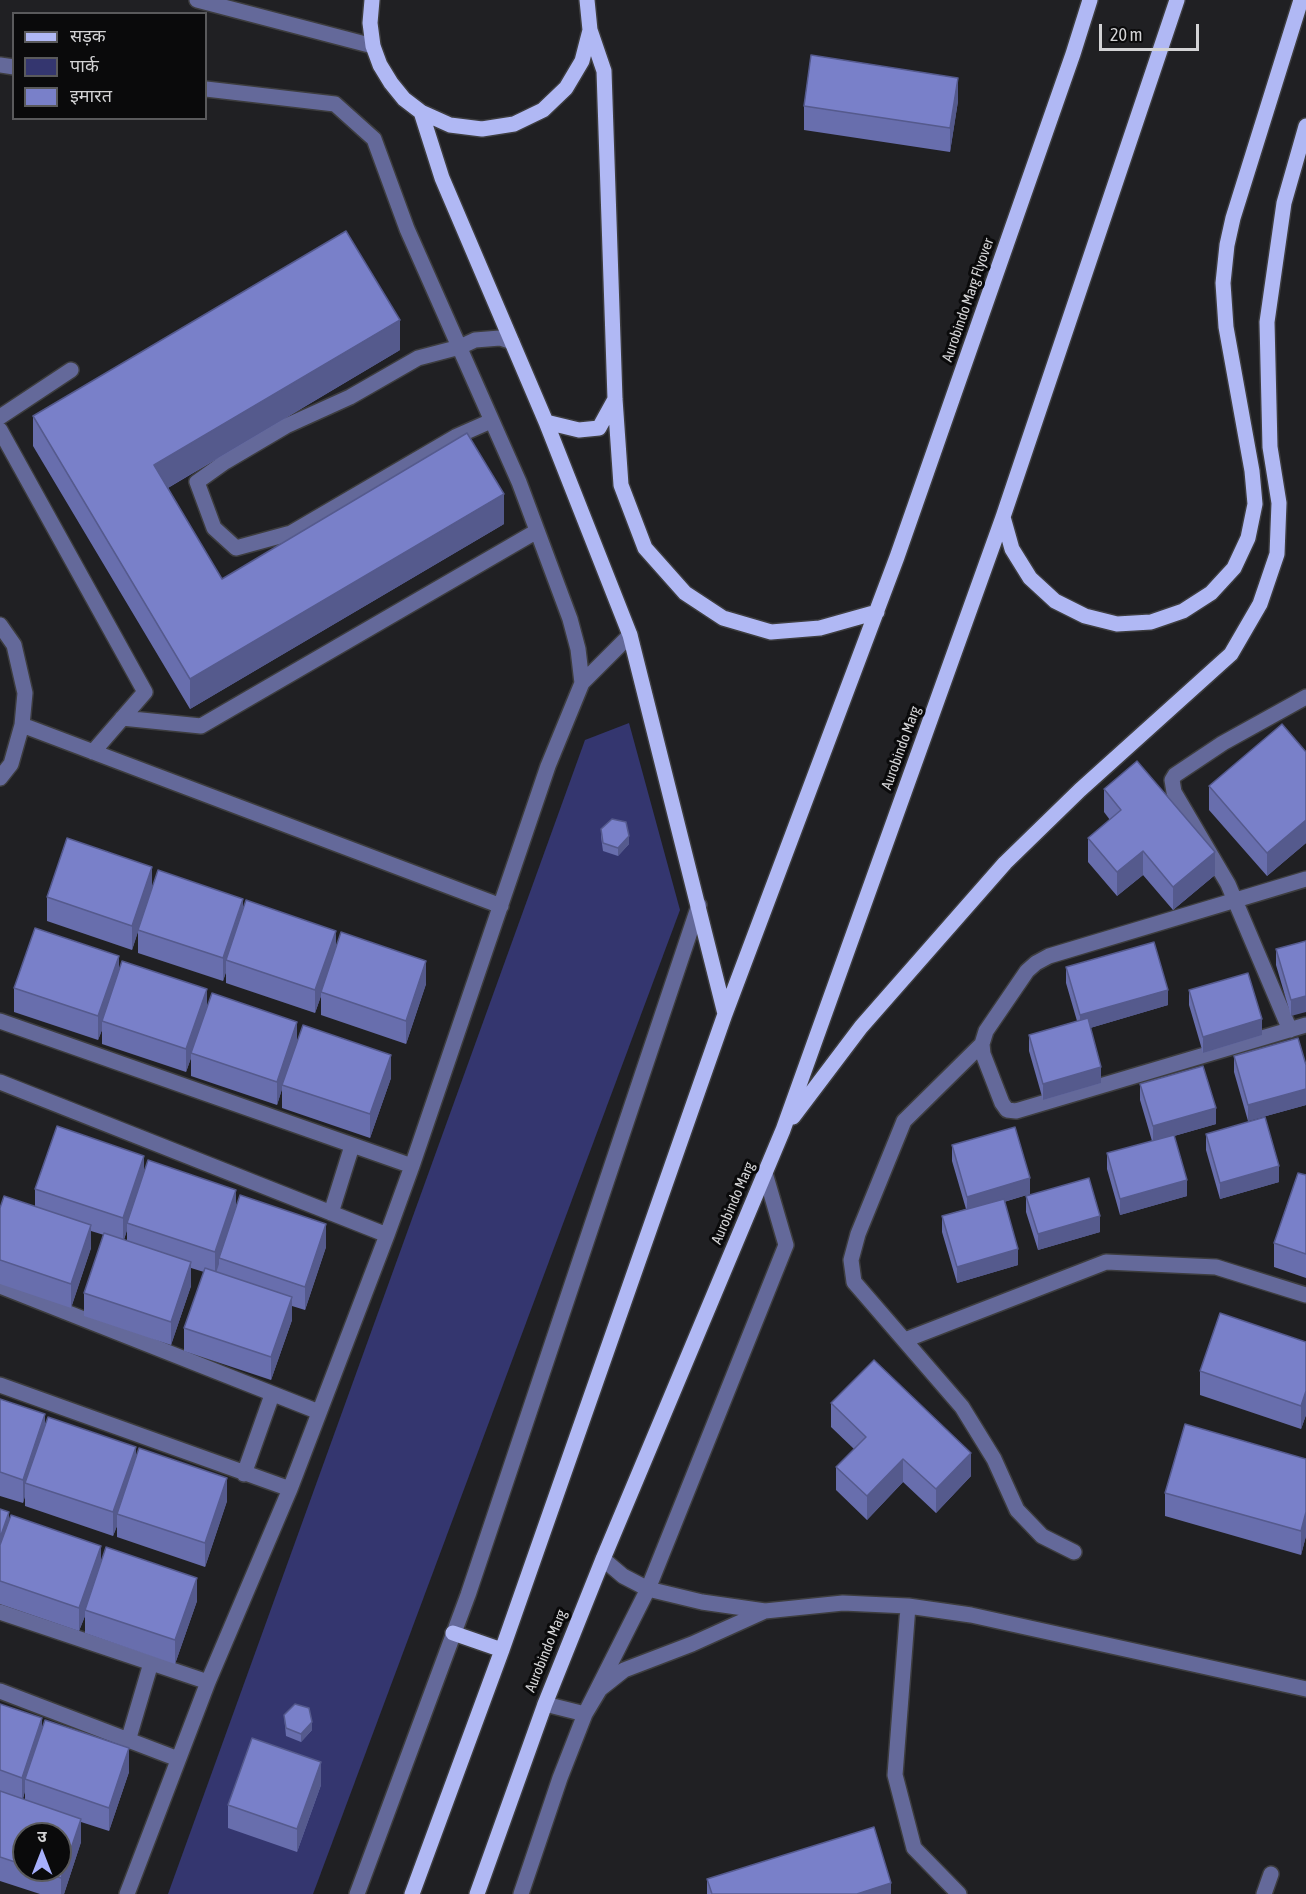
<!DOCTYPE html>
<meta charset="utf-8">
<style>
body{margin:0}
#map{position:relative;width:1306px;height:1894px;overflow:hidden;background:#202023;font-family:"Asap Condensed","Noto Sans Devanagari",sans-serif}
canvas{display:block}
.legend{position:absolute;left:12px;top:12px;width:195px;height:108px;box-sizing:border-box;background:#0a0a0b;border:2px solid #5a5a5c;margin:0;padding:8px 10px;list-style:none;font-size:18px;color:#d3d3d5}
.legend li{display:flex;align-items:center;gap:12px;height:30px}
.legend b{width:30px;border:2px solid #5a5a5c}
.north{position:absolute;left:12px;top:1822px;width:60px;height:60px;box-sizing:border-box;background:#0a0a0b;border:2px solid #5a5a5c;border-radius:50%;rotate:0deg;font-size:16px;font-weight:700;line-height:24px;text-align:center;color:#d3d3d5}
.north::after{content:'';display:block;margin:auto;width:21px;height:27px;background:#a7b0fc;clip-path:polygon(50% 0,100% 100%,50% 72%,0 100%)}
.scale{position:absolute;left:1099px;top:24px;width:100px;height:27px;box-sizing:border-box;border:3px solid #d3d3d5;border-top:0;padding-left:8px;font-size:18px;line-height:21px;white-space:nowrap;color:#d3d3d5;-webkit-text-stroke:4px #0a0a0b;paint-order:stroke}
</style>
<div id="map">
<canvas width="1306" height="1894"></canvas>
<ul class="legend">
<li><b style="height:8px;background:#b0b8f4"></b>सड़क</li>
<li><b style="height:16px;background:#34366f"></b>पार्क</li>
<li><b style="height:16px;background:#7980c9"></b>इमारत</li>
</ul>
<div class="north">उ</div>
<div class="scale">20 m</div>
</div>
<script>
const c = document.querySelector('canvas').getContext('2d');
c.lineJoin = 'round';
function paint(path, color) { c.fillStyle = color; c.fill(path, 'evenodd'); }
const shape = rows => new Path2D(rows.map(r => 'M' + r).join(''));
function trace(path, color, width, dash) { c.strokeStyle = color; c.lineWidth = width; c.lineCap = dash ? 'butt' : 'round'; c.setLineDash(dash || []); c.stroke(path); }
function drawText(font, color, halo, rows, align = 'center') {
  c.font = font + ' "Asap Condensed",sans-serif'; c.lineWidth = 6; c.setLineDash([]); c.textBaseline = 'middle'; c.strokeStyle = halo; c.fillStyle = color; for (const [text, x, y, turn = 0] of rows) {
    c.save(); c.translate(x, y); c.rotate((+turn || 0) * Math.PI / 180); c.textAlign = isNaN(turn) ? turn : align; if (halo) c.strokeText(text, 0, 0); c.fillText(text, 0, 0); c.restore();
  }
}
const green = shape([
 [629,723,680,910,313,1894,168,1894,585,740]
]);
const minor = shape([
 [197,0,373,46],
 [0,65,14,67],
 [206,89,335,104,374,139,407,229,519,482,570,619,578,649,582,683],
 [0,417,71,370],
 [491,421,457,436,291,533,236,548,214,528,197,482,225,462,286,426,350,397,418,358,460,347,475,340,500,338,512,342],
 [0,430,145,692,93,752],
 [0,625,14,645,25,693,22,725,11,764,0,778],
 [122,718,201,726,537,531],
 [22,725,501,906],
 [1306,879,1049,956,1036,963,1027,971,986,1031,982,1044,983,1054,1002,1103,1007,1110,1016,1111,1306,1025],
 [0,1021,412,1166],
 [1290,1030,1228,884,1174,792,1172,780,1175,775,1223,743,1306,697],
 [982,1044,904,1121,858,1234,851,1260,854,1282,962,1407,994,1459,1017,1510,1042,1536,1074,1552],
 [0,1082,387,1235],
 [331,1213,352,1146],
 [0,1286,319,1412],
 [905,1340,1106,1262,1216,1267,1306,1295],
 [0,1385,290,1489],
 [244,1474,272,1395],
 [603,1559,623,1576,648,1589,702,1602,765,1611,843,1603,908,1606,971,1615,1306,1689],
 [908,1606,895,1775,914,1848,959,1894],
 [0,1612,208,1682],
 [0,1691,178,1759],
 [545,1704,585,1714,600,1689,624,1670,692,1644,765,1611],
 [128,1741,151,1663],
 [127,1894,208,1682,290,1489,387,1235,412,1166,548,766,582,683,630,635],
 [357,1894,468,1595,699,905],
 [521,1894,560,1778,585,1714,648,1589,786,1245,765,1173],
 [1264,1894,1271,1874]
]);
const major = shape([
 [372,0,370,23,373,46,380,65,391,83,404,99,421,112,450,125,482,129,514,124,543,110,566,88,582,61,590,30],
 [587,0,590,30,604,71,615,399,621,485,645,548,685,593,723,618,771,632,820,628,877,612],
 [421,112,442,178,546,422,630,635,725,1014],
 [546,422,579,430,599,428,615,399],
 [1003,517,1012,549,1030,578,1055,601,1085,616,1117,624,1151,622,1183,611,1211,593,1234,568,1248,538,1255,504,1252,471,1226,327,1223,283,1227,245,1233,218,1301,0],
 [793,1117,861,1027,1005,863,1080,790,1231,654,1260,604,1277,554,1279,503,1270,447,1267,322,1284,203,1306,126],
 [453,1633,502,1650],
 [412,1894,502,1650,725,1014,897,557,1073,54,1090,0],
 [477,1894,545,1704,603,1559,783,1130,1003,517,1177,0]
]);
const wall = shape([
 [958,101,950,152,804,130,804,106],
 [400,350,168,488,222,579,504,524,190,709,33,446,33,416],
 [1306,752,1306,843,1267,876,1209,810,1209,786],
 [1104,789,1215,875,1173,910,1143,875,1117,896,1088,862,1088,838,1110,820,1104,812],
 [601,829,629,844,618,856,603,851,601,837],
 [152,887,243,909,336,948,426,984,406,1044,321,1015,321,996,315,1013,226,983,226,972,223,981,138,953,138,931,132,950,47,921,47,897],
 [1306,941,1291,1016,1276,965,1276,949],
 [1066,967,1168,1005,1090,1028,1101,1083,1043,1100,1029,1051,1029,1035,1077,1021,1066,983],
 [119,971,207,1007,297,1041,391,1078,370,1138,282,1108,282,1089,277,1105,191,1076,191,1058,186,1072,102,1044,102,1030,98,1040,14,1012,14,988],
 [1189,990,1262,1035,1203,1053,1189,1005],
 [1234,1056,1306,1065,1306,1105,1248,1121,1234,1072],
 [1140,1084,1216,1124,1174,1136,1187,1196,1120,1215,1107,1169,1107,1153,1152,1141,1140,1100],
 [1206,1134,1279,1182,1220,1199,1206,1150],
 [952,1145,1030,1194,1004,1202,1018,1265,957,1283,942,1232,942,1216,966,1209,952,1161],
 [144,1171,236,1208,326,1247,305,1310,292,1306,292,1320,271,1380,184,1351,184,1328,204,1272,191,1268,191,1286,171,1345,84,1316,84,1293,104,1235,91,1231,91,1248,71,1308,0,1284,0,1208,35,1206,35,1189],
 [127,1230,127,1241,124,1240],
 [1306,1175,1306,1278,1274,1267,1274,1243],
 [1026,1196,1100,1232,1038,1250,1026,1212],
 [1306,1342,1306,1415,1301,1429,1200,1395,1200,1371],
 [0,1399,45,1424,136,1457,227,1501,205,1567,117,1537,117,1526,113,1536,25,1506,25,1496,23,1503,0,1496],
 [831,1403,971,1476,936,1513,903,1482,867,1520,836,1490,836,1467,854,1449,831,1427],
 [1306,1459,1306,1536,1301,1555,1165,1516,1165,1493],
 [0,1509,9,1519,101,1563,197,1601,175,1664,85,1633,85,1616,79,1631,0,1604],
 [0,1704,42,1730,129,1772,109,1831,81,1822,81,1842,64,1894,40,1894,0,1881],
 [25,1791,25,1800,23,1799],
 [24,1834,60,1870,24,1870],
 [284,1715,312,1730,301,1742,286,1736],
 [321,1785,297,1852,228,1828,228,1805],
 [707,1879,891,1894,707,1894]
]);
const shadedWall = shape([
 [958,78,958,101,950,152,950,128],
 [400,320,400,350,154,496,154,465],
 [504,494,504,524,190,709,190,679],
 [1306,820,1306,843,1267,876,1267,853],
 [629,836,629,844,618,856,618,848],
 [1143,851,1143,875,1117,896,1117,872],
 [1215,852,1215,875,1173,910,1173,887],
 [152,867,152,890,132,950,132,926],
 [243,899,243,922,226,960,226,972,223,981,223,958],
 [336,931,336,954,321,992,321,996,315,1013,315,990],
 [119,956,119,979,102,1021,102,1030,98,1040,98,1016],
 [426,961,426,984,406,1044,406,1021],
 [207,989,207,1013,191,1053,191,1058,186,1072,186,1049],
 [1168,990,1168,1005,1080,1031,1080,1015],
 [1306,996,1306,1012,1291,1016,1291,1000],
 [1262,1019,1262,1035,1203,1053,1203,1037],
 [297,1022,297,1045,282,1085,282,1089,277,1105,277,1082],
 [391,1055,391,1078,370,1138,370,1114],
 [1101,1067,1101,1083,1043,1100,1043,1084],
 [1306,1089,1306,1105,1248,1121,1248,1105],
 [1216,1108,1216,1124,1153,1142,1153,1126],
 [144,1156,144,1179,127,1223,127,1230,123,1242,123,1218],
 [1279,1166,1279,1182,1220,1199,1220,1183],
 [1030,1178,1030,1194,967,1213,967,1197],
 [1187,1180,1187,1196,1120,1215,1120,1199],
 [236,1190,236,1213,219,1258,219,1264,215,1276,215,1252],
 [1100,1216,1100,1232,1038,1250,1038,1234],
 [326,1224,326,1247,305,1310,305,1287],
 [91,1225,91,1248,71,1308,71,1284],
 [1018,1249,1018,1265,957,1283,957,1267],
 [191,1262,191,1286,171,1345,171,1322],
 [292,1297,292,1320,271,1380,271,1357],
 [1306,1391,1306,1415,1301,1429,1301,1406],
 [45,1414,45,1438,25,1483,25,1496,23,1503,23,1480],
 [136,1447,136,1470,117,1514,117,1526,113,1536,113,1512],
 [971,1453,971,1476,936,1513,936,1489],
 [903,1459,903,1482,867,1520,867,1496],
 [227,1478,227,1501,205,1567,205,1543],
 [9,1512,9,1535,0,1562,0,1538],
 [1306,1512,1306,1536,1301,1555,1301,1531],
 [101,1546,101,1569,85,1610,85,1616,79,1631,79,1608],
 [197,1578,197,1601,175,1664,175,1640],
 [42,1718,42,1742,25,1779,25,1791,22,1801,22,1778],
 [312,1722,312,1730,301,1742,301,1734],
 [129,1748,129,1772,109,1831,109,1808],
 [321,1762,321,1785,297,1852,297,1829],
 [81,1819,81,1842,64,1894,61,1894,61,1878],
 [891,1883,891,1894,857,1894]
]);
const building = shape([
 [811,55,958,78,950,128,804,106,811,55],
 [346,231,400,320,154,465,222,579,467,433,504,494,190,679,33,416,346,231],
 [1282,724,1306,752,1306,820,1267,853,1209,786,1282,724],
 [1137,761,1215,852,1173,887,1143,851,1117,872,1088,838,1121,810,1104,789,1137,761],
 [612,819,626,822,629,836,618,848,603,843,601,829,612,819],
 [67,838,152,867,132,926,47,897,67,838],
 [158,870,243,899,223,958,138,930,158,870],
 [246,900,336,931,315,990,226,960,246,900],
 [35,928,119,956,98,1016,14,988,35,928],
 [341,932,426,961,406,1021,321,992,341,932],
 [1306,941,1306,996,1291,1000,1276,949,1306,941],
 [1154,942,1168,990,1080,1015,1066,967,1154,942],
 [122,961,207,989,186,1049,102,1021,122,961],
 [1248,973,1262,1019,1203,1037,1189,990,1248,973],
 [212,993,297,1022,277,1082,191,1053,212,993],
 [1088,1018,1101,1067,1043,1084,1029,1035,1088,1018],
 [303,1025,391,1055,370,1114,282,1085,303,1025],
 [1298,1038,1306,1065,1306,1089,1248,1105,1234,1056,1298,1038],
 [1203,1066,1216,1108,1153,1126,1140,1084,1203,1066],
 [1265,1117,1279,1166,1220,1183,1206,1134,1265,1117],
 [57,1126,144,1156,123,1218,35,1189,57,1126],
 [1015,1127,1030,1178,967,1197,952,1145,1015,1127],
 [1174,1135,1187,1180,1120,1199,1107,1153,1174,1135],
 [148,1160,236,1190,215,1252,127,1223,148,1160],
 [1298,1173,1306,1175,1306,1254,1274,1243,1298,1173],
 [1089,1178,1100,1216,1038,1234,1026,1196,1089,1178],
 [240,1195,326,1224,305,1287,219,1258,240,1195],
 [4,1196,91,1225,71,1284,0,1260,0,1208,4,1196],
 [1004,1199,1018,1249,957,1267,942,1216,1004,1199],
 [104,1233,191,1262,171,1322,84,1293,104,1233],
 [205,1268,292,1297,271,1357,184,1328,205,1268],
 [1220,1313,1306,1342,1306,1391,1301,1406,1200,1371,1220,1313],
 [874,1360,971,1453,936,1489,903,1459,867,1496,836,1467,866,1437,831,1403,874,1360],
 [0,1399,45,1414,23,1480,0,1472,0,1399],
 [48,1417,136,1447,113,1512,25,1483,48,1417],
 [1185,1424,1306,1459,1306,1512,1301,1531,1165,1493,1185,1424],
 [139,1448,227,1478,205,1543,117,1514,139,1448],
 [0,1509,9,1512,0,1538,0,1509],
 [11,1515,101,1546,79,1608,0,1581,0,1545,11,1515],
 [106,1547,197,1578,175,1640,85,1610,106,1547],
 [0,1704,42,1718,22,1778,0,1770,0,1704],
 [295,1704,309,1708,312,1722,301,1734,286,1728,284,1715,295,1704],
 [45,1720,129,1748,109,1808,25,1779,45,1720],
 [252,1738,321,1762,297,1829,228,1805,252,1738],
 [0,1791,81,1819,61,1878,38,1870,60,1870,60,1834,24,1834,24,1865,0,1857,0,1791],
 [874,1827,891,1883,857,1894,712,1894,707,1879,874,1827]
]);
const streetNames = [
 ["Aurobindo Marg Flyover",968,300,-71],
 ["Aurobindo Marg",901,748,-70],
 ["Aurobindo Marg",733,1203,-67],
 ["Aurobindo Marg",546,1651,-68]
];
paint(green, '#34366f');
trace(minor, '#3d3d3f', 18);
trace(major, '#3d3d3f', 18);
trace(minor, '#64699a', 15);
trace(major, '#b0b8f4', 15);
paint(wall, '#686ead');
paint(shadedWall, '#555a8d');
paint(building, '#7980c9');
trace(building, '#555a8d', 1.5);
drawText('15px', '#d3d3d5', '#0a0a0b', streetNames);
</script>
